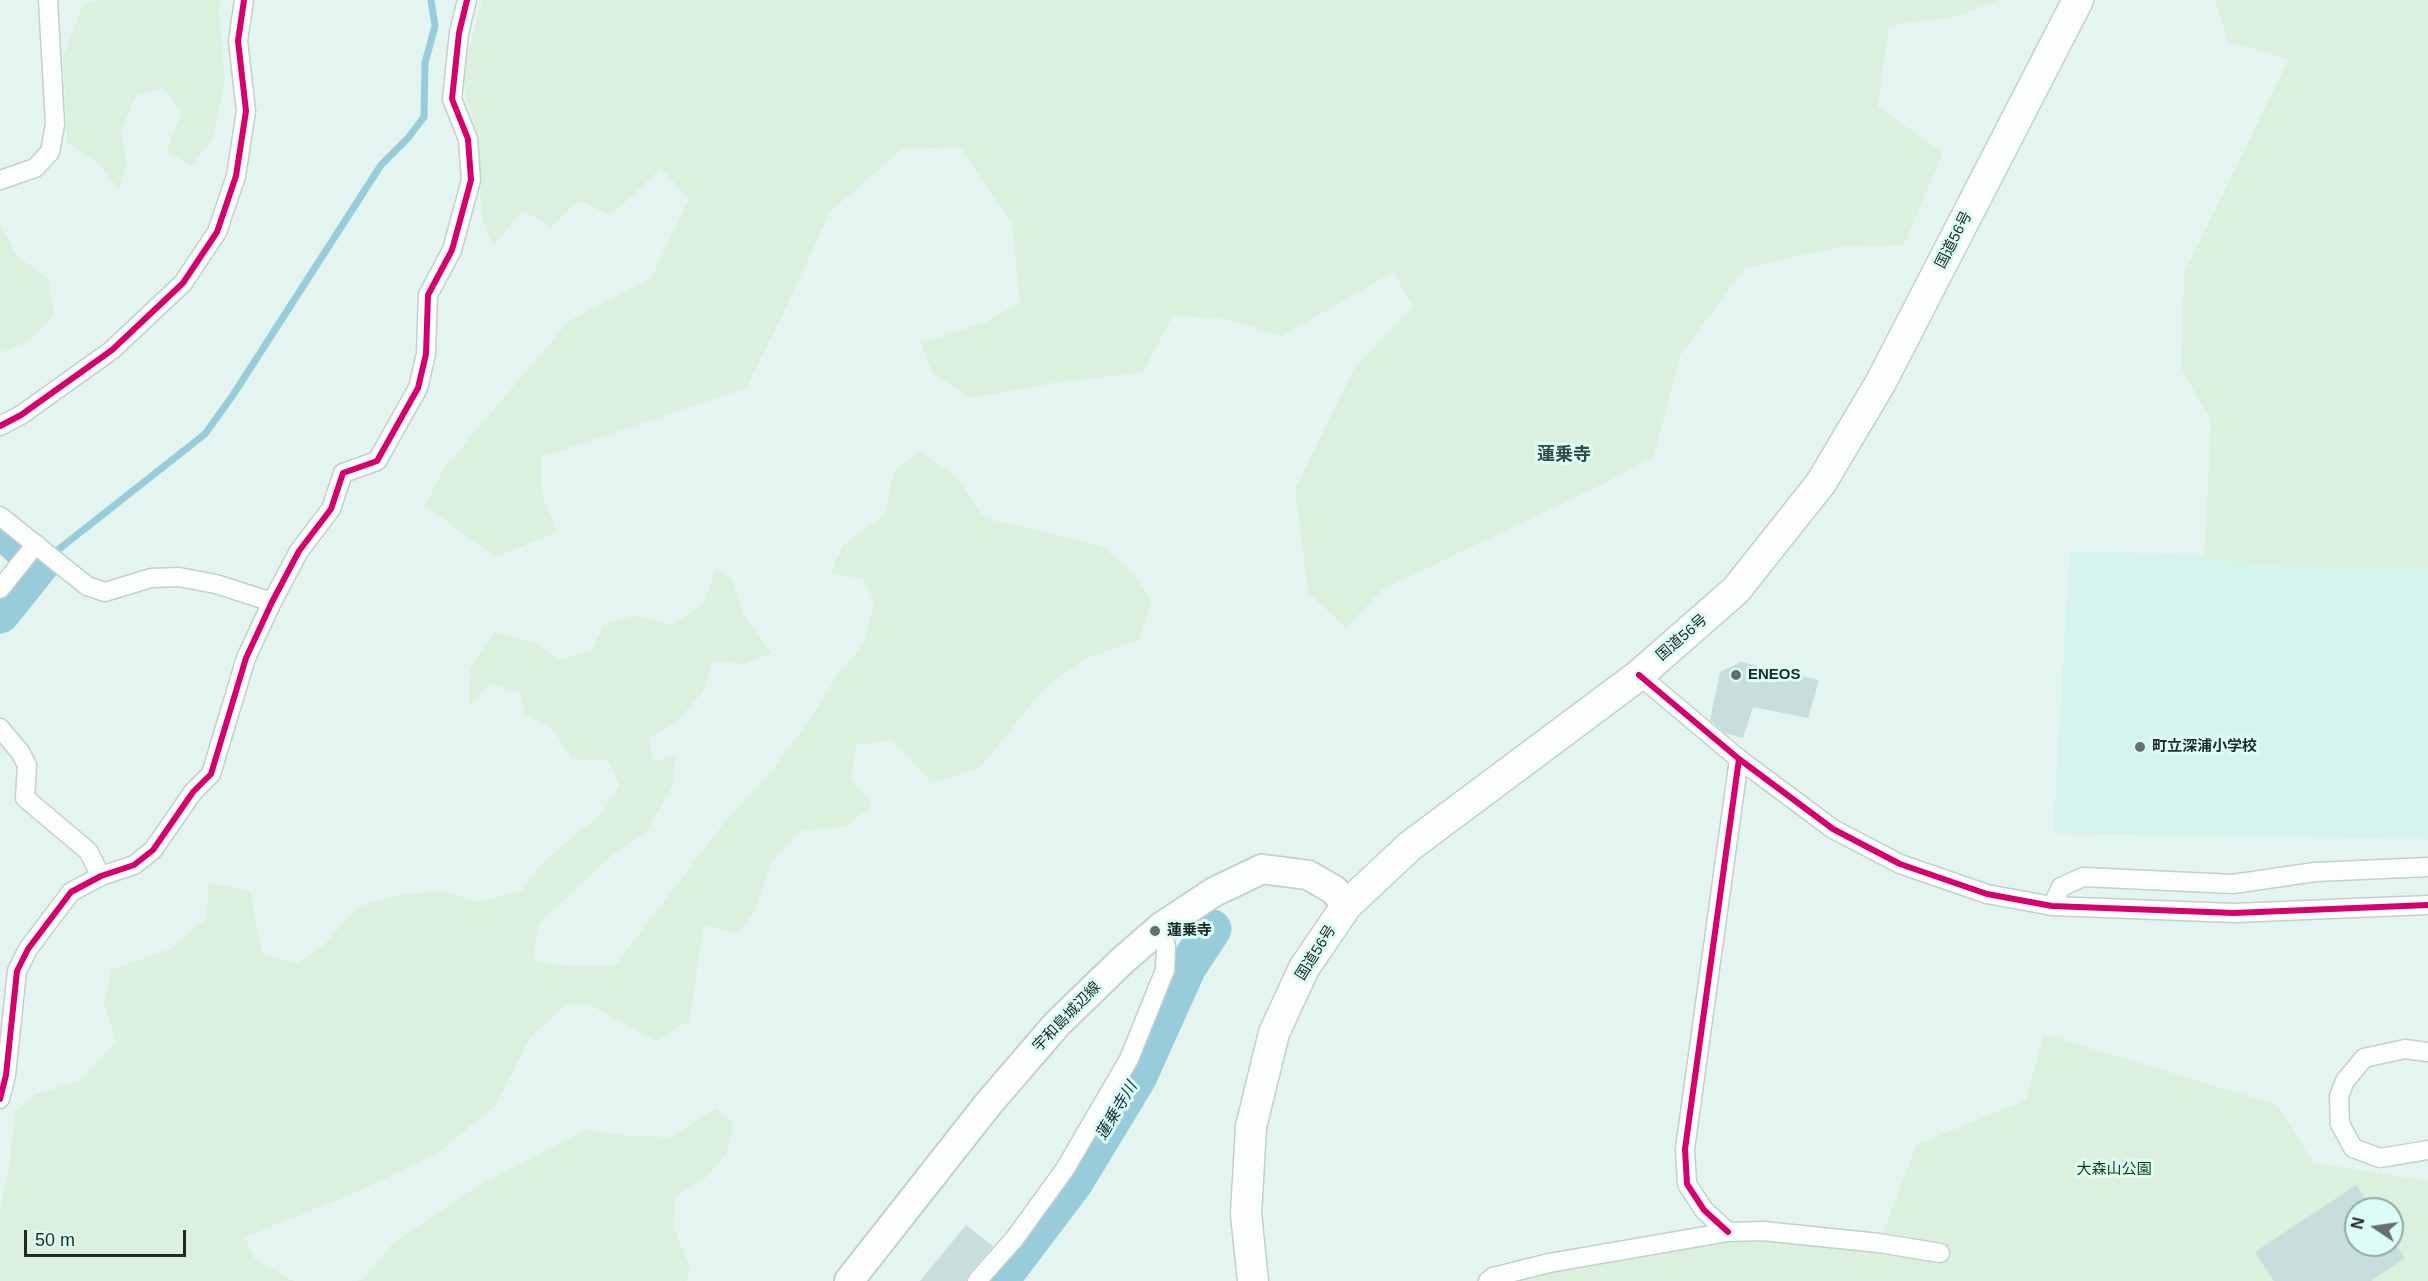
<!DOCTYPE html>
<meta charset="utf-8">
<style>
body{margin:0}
#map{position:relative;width:2428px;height:1281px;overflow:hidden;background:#e4f5f1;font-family:Arial,sans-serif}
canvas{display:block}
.north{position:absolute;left:2344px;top:1197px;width:60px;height:60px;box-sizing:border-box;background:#dcfdf5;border:2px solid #90a9a3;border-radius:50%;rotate:283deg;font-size:16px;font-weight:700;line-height:24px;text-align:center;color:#1e2a27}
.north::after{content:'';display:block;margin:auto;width:21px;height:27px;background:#63716e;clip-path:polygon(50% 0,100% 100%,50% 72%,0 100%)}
.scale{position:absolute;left:24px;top:1230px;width:162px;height:27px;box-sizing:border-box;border:3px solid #1e2a27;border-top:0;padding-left:8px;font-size:18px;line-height:21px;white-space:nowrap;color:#1e2a27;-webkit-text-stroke:4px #dcfdf5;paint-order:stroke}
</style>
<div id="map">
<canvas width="2428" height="1281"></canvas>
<div class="north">N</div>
<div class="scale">50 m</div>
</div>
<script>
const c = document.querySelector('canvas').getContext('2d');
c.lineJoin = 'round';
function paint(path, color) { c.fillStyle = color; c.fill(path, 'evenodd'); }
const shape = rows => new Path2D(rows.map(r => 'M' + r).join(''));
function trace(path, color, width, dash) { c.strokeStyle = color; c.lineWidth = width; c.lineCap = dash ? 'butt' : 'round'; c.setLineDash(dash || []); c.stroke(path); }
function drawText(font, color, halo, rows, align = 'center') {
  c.font = font + ' Arial,"Noto Sans JP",sans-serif'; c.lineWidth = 6; c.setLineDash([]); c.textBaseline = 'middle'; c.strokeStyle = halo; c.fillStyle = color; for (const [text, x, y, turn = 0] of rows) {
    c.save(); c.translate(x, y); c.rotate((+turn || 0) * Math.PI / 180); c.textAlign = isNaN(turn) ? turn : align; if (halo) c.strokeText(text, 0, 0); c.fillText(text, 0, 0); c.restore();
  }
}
const built = shape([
 [2070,551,2428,562,2428,839,2053,833]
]);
const green = shape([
 [97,0,221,0,219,8,225,83,212,140,191,166,166,151,182,113,163,87,136,96,121,130,127,164,119,189,99,164,67,142,63,57,83,5],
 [482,0,1999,0,1955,17,1889,25,1878,107,1943,152,1904,245,1840,247,1745,268,1680,356,1654,456,1599,486,1383,589,1345,628,1308,592,1295,489,1355,367,1413,307,1393,272,1282,336,1227,319,1173,316,1142,373,1059,382,971,398,933,374,921,344,986,322,1020,302,1012,223,960,147,902,149,830,212,782,316,746,388,541,457,542,495,557,532,496,557,425,506,444,468,569,321,651,278,689,199,661,168,611,216,579,200,552,227,522,211,493,246,481,215,479,145,461,78],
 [2215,0,2428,0,2428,570,2258,564,2204,560,2211,421,2181,368,2184,273,2289,59,2228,42],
 [0,223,17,256,48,278,54,315,29,341,0,353],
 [921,451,959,480,984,518,1101,546,1129,569,1152,601,1139,640,1084,659,1043,689,980,768,932,783,892,740,856,745,851,778,872,805,848,826,800,831,772,862,755,910,738,933,704,926,689,1021,656,1041,588,1004,567,1005,531,1036,496,1105,439,1152,357,1192,245,1237,255,1260,294,1281,0,1281,0,1207,9,1170,15,1113,34,1095,80,1081,116,1042,104,1004,111,970,170,949,206,919,209,883,250,891,262,954,298,963,321,948,359,906,402,895,441,891,479,902,522,891,543,862,600,815,620,786,609,761,572,759,552,728,526,715,519,692,490,684,469,707,470,669,495,632,534,643,560,660,592,650,604,625,633,615,672,625,704,603,715,569,731,578,744,615,771,653,744,664,714,661,702,693,675,723,648,738,654,761,675,755,673,785,647,831,616,852,539,923,533,961,558,965,614,967,727,819,767,777,808,722,838,674,864,643,874,602,864,579,831,573,843,545,884,516,894,471],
 [2044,1034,2277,1105,2314,1163,2428,1181,2428,1281,1488,1281,1728,1232,1879,1243,1916,1145,2026,1100],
 [2356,1209,2392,1209,2392,1245,2356,1245],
 [716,1108,734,1124,727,1152,707,1177,675,1197,674,1229,691,1269,686,1281,356,1281,364,1279,392,1244,477,1186,586,1130,629,1136,672,1137]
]);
const stream = shape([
 [40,564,205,434,233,395,381,165,408,138,424,117,425,63,435,26,431,0]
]);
const river = shape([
 [0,528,40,564,0,614],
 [999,1281,1074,1182,1137,1078,1187,967,1212,929]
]);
const building = shape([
 [1741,662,1819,680,1808,718,1753,707,1743,738,1725,733,1710,720,1720,672],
 [2356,1185,2373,1209,2356,1209,2356,1245,2396,1245,2405,1258,2371,1281,2274,1281,2255,1252],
 [966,1225,993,1246,969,1274,966,1281,920,1281]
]);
const minor = shape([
 [0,180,35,168,50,152,55,124,48,0],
 [0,426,21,415,112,350,183,283,217,232,236,176,246,111,238,41,244,0],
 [0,516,87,586,105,592,151,578,179,577,216,584,272,602],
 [0,589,36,544],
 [1639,675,1739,759,1833,829,1900,864,1987,894,2052,906,2234,913,2428,905],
 [0,728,20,752,27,765,25,798,88,851,101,876],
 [2052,906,2061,887,2083,877,2233,884,2315,872,2428,867],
 [2428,1052,2405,1049,2364,1058,2345,1081,2339,1096,2340,1124,2353,1148,2380,1158,2428,1150],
 [0,1099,6,1075,17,971,28,949,71,892,101,876,134,865,153,850,193,792,211,774,246,658,272,602,299,551,331,509,343,473,377,461,418,388,426,354,428,295,452,250,471,180,468,139,452,99,459,33,467,0],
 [1728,1232,1704,1210,1687,1184,1685,1149,1739,759],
 [977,1281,1015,1238,1065,1169,1129,1059,1165,970,1166,947,1161,927],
 [1488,1281,1493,1277,1549,1263,1728,1232,1763,1231,1879,1243,1940,1253]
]);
const primary = shape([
 [849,1281,989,1103,1057,1024,1122,961,1161,927,1214,892,1262,869,1308,875,1334,890,1347,905]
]);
const trunk = shape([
 [1253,1281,1246,1214,1251,1127,1274,1033,1304,968,1347,905,1410,846,1639,675,1736,590,1821,483,1881,382,2078,0]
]);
const cycleway = shape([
 [0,426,21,415,112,350,183,283,217,232,236,176,246,111,238,41,244,0],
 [1639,675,1739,759,1833,829,1900,864,1987,894,2052,906,2234,913,2428,905],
 [0,1099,6,1075,17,971,28,949,71,892,101,876,134,865,153,850,193,792,211,774,246,658,272,602,299,551,331,509,343,473,377,461,418,388,426,354,428,295,452,250,471,180,468,139,452,99,459,33,467,0],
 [1728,1232,1704,1210,1687,1184,1685,1149,1739,759]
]);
const markers = [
 [1736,675,6,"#63716e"],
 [2140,747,6,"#63716e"],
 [1155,931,6,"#63716e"]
];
const streetNames = [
 ["国道56号",1954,240,-63],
 ["国道56号",1682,638,-41],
 ["国道56号",1316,953,-58],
 ["宇和島城辺線",1067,1017,-46]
];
const poiNames = [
 ["ENEOS",1748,675],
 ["町立深浦小学校",2152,747],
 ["蓮乗寺",1167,931]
];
const parkNames = [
 ["大森山公園",2114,1170]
];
const waterNames = [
 ["蓮乗寺川",1117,1111,-59]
];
const quarterNames = [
 ["蓮乗寺",1564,455]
];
paint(built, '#d5f4ed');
paint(green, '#dbf1dd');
trace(stream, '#98ccda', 7);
trace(river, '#98ccda', 39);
paint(building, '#c8dedc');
trace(minor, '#c3d0cd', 21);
trace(primary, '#c3d0cd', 32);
trace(trunk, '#c3d0cd', 33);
trace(minor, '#fbfefd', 18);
trace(primary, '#fbfefd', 28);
trace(trunk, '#fbfefd', 30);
trace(cycleway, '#d6006c', 6);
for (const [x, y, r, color] of markers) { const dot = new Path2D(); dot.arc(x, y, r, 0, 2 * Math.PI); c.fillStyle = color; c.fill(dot); trace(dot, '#dcfdf5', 2); }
drawText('15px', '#1e2a27', '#dcfdf5', streetNames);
drawText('bold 15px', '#1e2a27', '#dcfdf5', poiNames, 'left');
drawText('15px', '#153808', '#dcfdf5', parkNames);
drawText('italic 16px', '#0e3039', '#dcfdf5', waterNames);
drawText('bold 18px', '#304c46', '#dcfdf5', quarterNames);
</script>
